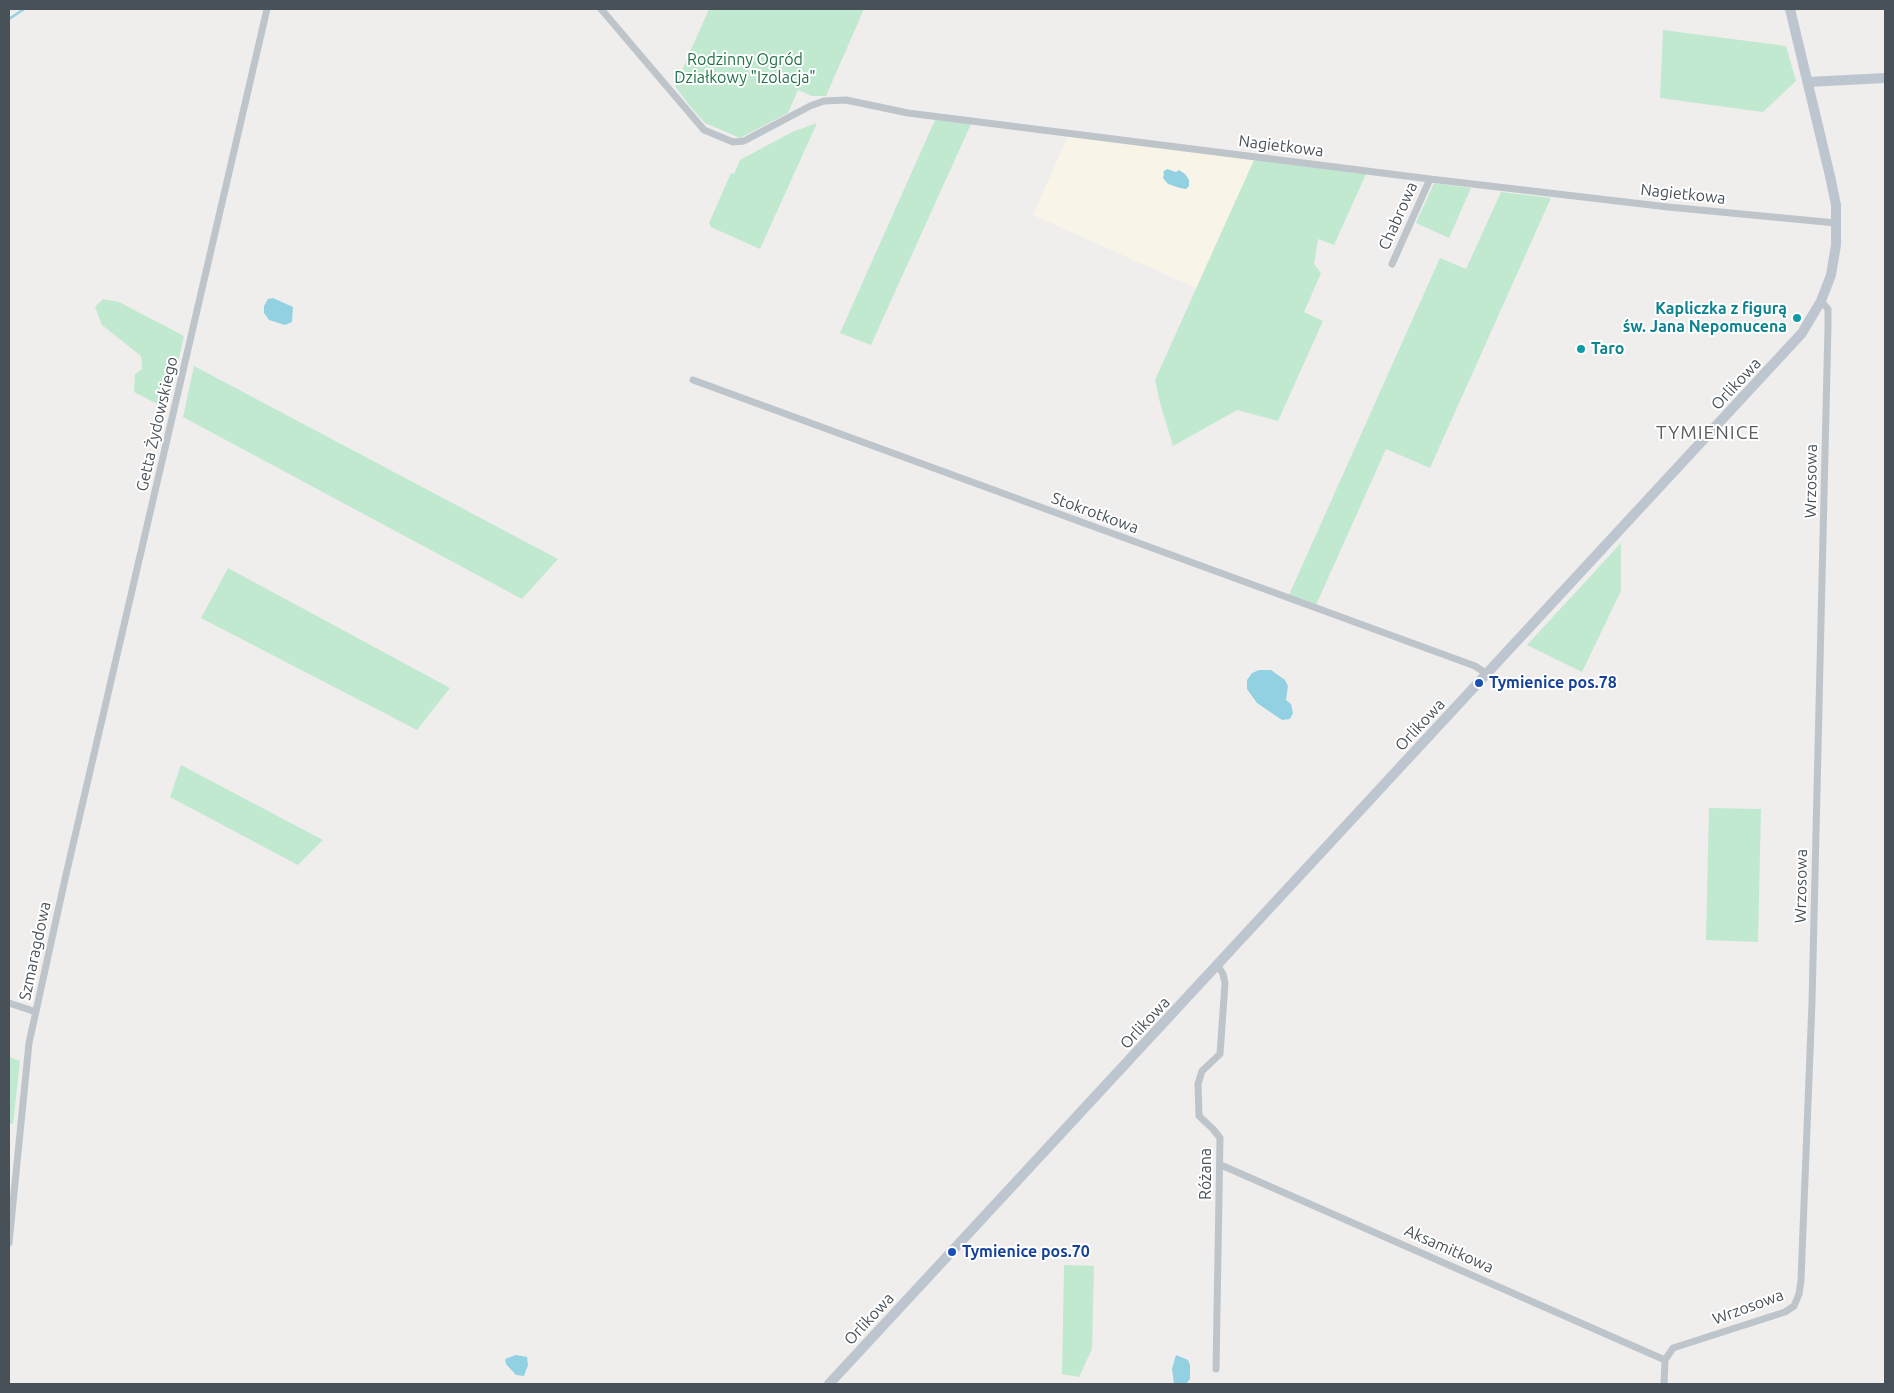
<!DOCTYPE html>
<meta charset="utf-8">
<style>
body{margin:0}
#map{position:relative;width:1894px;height:1393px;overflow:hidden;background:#f0eded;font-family:Ubuntu,sans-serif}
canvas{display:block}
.frame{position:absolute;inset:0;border:10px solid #485158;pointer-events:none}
</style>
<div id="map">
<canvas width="1894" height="1393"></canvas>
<div class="frame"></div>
</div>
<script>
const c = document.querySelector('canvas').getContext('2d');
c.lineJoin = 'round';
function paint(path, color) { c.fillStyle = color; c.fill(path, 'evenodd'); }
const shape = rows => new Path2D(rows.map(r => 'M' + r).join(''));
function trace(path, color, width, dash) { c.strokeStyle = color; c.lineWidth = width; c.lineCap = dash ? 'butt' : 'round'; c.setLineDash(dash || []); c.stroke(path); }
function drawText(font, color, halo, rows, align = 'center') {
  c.font = font + ' Ubuntu,sans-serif'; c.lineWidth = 4; c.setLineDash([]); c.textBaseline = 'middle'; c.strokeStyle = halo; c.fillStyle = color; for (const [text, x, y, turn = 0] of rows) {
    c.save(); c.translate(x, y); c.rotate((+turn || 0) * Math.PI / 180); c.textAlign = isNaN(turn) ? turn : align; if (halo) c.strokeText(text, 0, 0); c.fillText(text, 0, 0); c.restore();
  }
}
const commercial = shape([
 [1068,136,1254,160,1196,288,1033,215]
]);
const green = shape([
 [709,9,864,9,826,96,812,96,798,90,788,113,740,138,705,123,688,104,675,86],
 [1663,30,1786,46,1796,81,1763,112,1660,98],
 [935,120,971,124,871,345,840,333],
 [817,123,760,249,711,227,709,223,731,173,734,174,740,160,792,132],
 [1254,160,1366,174,1334,245,1318,239,1314,264,1321,273,1304,312,1323,321,1278,421,1237,410,1173,446,1160,403,1155,380],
 [1434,183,1471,188,1449,238,1416,223],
 [1501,192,1551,198,1430,468,1386,449,1316,605,1289,595,1440,258,1466,269],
 [103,299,119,302,184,336,167,409,134,392,135,374,142,369,141,356,102,325,95,307],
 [194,366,558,559,522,599,183,417],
 [1621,543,1621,591,1582,672,1527,645],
 [228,568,450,688,417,730,201,618],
 [181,765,323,840,298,865,170,797],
 [1709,808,1761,809,1758,942,1706,940],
 [9,1057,20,1061,13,1124,9,1123],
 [1064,1265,1094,1266,1092,1349,1079,1377,1062,1374]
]);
const water = shape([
 [1167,169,1176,172,1179,170,1185,174,1189,180,1189,186,1186,189,1180,188,1168,184,1163,178,1164,174,1163,172],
 [273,298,293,307,292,322,285,325,269,320,264,313,264,306,268,299],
 [1259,670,1271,670,1285,680,1288,686,1286,700,1291,704,1293,713,1290,719,1282,720,1257,703,1247,689,1247,680,1252,673],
 [516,1355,527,1357,528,1365,524,1376,516,1375,506,1364,505,1359],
 [1176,1355,1188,1360,1190,1365,1190,1379,1186,1384,1174,1384,1172,1369]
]);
const stream = shape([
 [9,19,24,9]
]);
const street = shape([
 [601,9,704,130,733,142,744,141,810,106,824,101,846,100,908,113,1430,179,1668,207,1836,223],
 [1392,264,1430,179],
 [693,380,1475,666,1487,674],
 [9,1003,36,1012],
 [1221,1165,1665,1360],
 [9,1243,29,1043,65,879,267,9],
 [1216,1369,1220,1138,1213,1129,1199,1116,1198,1084,1202,1071,1220,1054,1225,983,1223,974,1218,966],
 [1664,1384,1665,1360,1673,1348,1785,1312,1794,1306,1799,1294,1801,1280,1812,1002,1828,326,1828,309,1821,301]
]);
const secondary = shape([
 [1808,82,1885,78],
 [829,1384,1802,333,1821,301,1831,275,1836,245,1836,205,1830,176,1790,9]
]);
const markers = [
 [1797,318,5,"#0f9aa8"],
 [1581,349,5,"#0f9aa8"],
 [1479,683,5,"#1a4fb4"],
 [952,1252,5,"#1a4fb4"]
];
const parkNames = [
 ["Rodzinny Ogród",745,60],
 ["Działkowy \"Izolacja\"",745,78]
];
const streetNames = [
 ["Nagietkowa",1281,146,7],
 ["Nagietkowa",1683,194,6],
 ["Chabrowa",1398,216,-66],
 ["Orlikowa",1736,384,-47],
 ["Getta Żydowskiego",157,424,-77],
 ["Wrzosowa",1811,481,-89],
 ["Stokrotkowa",1095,513,20],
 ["Orlikowa",1420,725,-47],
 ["Wrzosowa",1801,886,-89],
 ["Szmaragdowa",35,951,-78],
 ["Orlikowa",1145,1023,-47],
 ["Różana",1206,1174,-90],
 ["Aksamitkowa",1449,1249,24],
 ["Wrzosowa",1748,1307,-20],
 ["Orlikowa",869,1319,-47]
];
const cultureNames = [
 ["Kapliczka z figurą",1787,309],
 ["św. Jana Nepomucena",1787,327],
 ["Taro",1591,349,"left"]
];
const transitNames = [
 ["Tymienice pos.78",1489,683],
 ["Tymienice pos.70",962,1252]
];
const quarterNames = [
 ["TYMIENICE",1708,433]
];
paint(commercial, '#f9f4e8');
paint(green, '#c0e9d0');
paint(water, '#92d1e1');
trace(stream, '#92d1e1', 2.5);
trace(street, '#bdc5cb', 7);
trace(secondary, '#bdc6cf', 10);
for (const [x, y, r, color] of markers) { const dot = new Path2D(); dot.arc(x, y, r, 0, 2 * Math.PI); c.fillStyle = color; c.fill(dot); trace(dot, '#fff', 2); }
drawText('16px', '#217148', '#fff', parkNames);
drawText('16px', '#485158', '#fff', streetNames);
drawText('bold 16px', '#0d838f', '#fff', cultureNames, 'right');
drawText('bold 16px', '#164399', '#fff', transitNames, 'left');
c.letterSpacing = '1px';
drawText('19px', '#5b5e61', '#fff', quarterNames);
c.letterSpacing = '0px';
</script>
